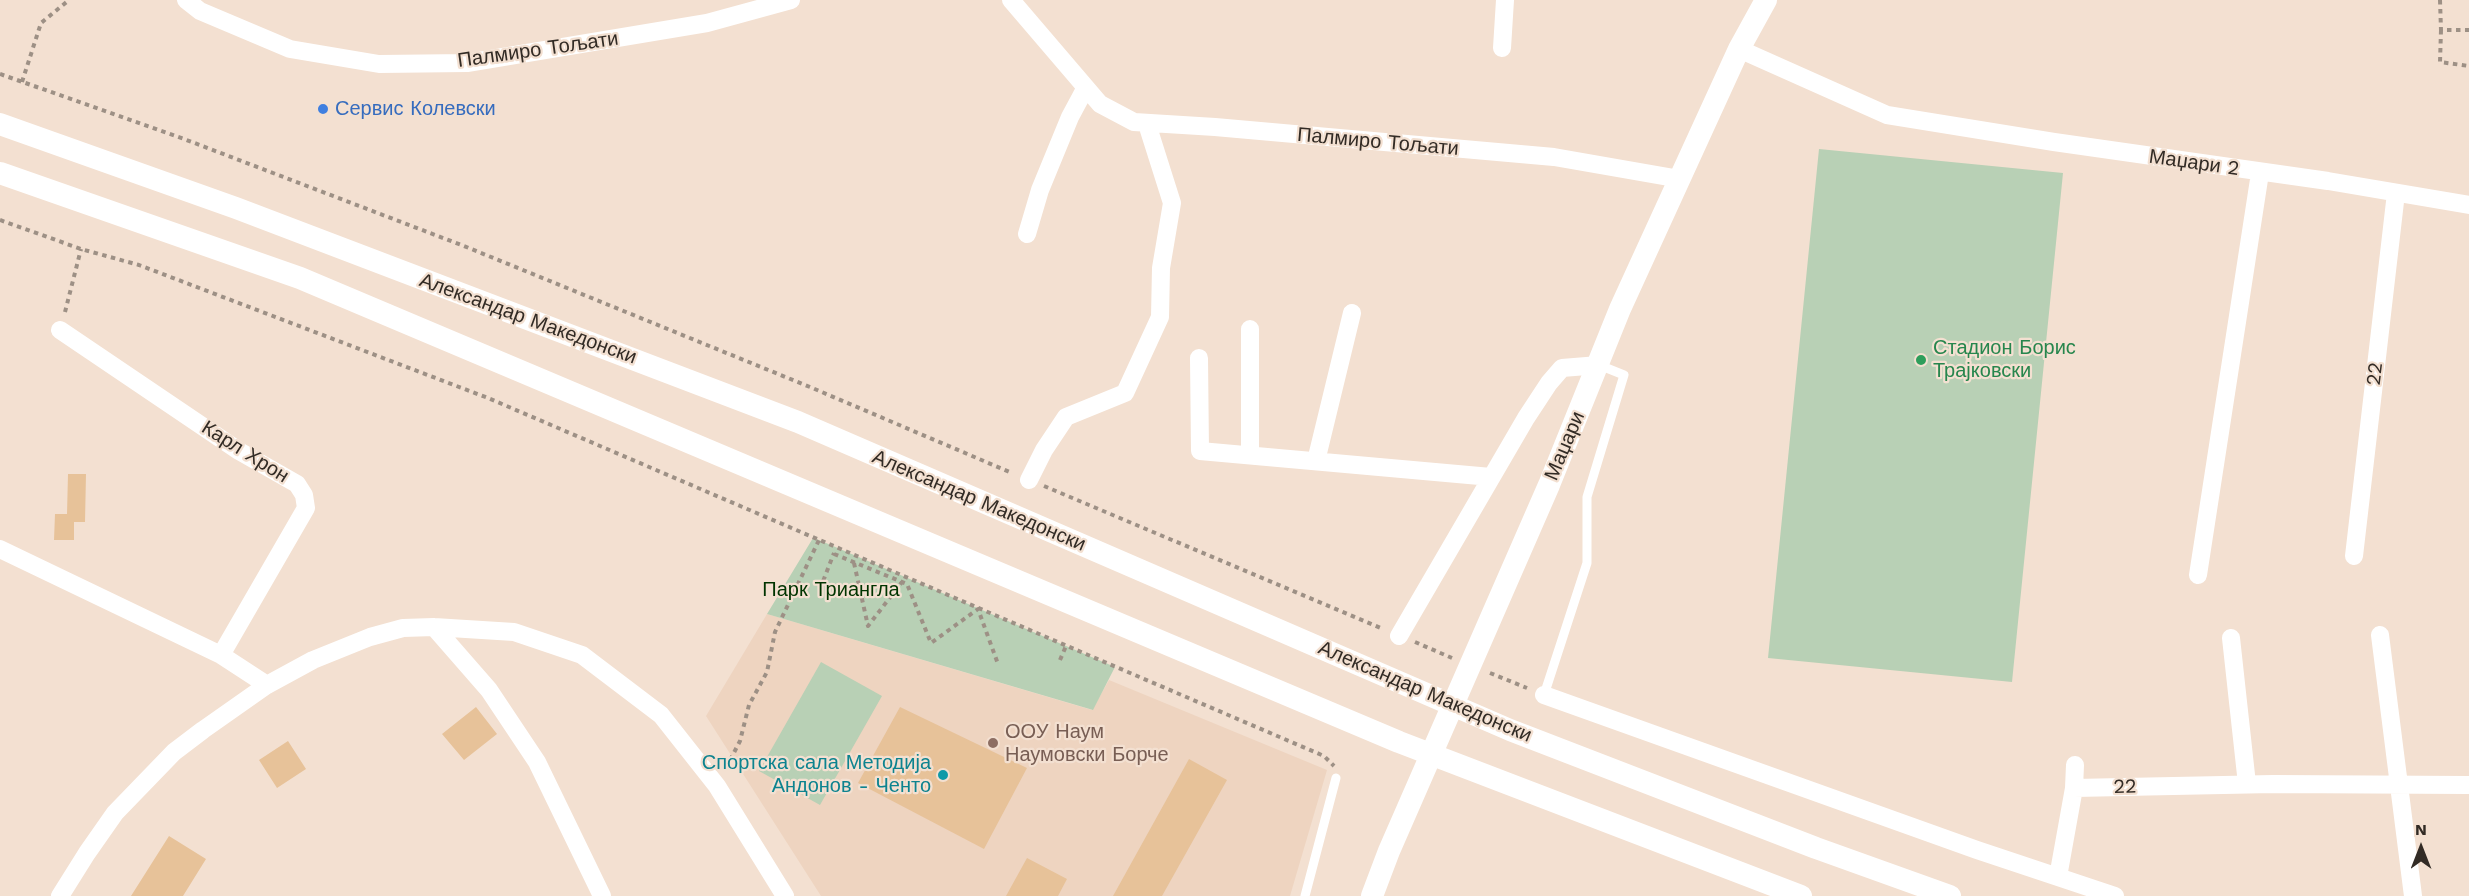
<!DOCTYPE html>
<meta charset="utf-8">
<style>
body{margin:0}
#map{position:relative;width:2469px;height:896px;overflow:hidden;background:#f3e0d1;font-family:"Work Sans",sans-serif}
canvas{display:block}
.north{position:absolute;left:2391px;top:818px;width:60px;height:60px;-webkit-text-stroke:4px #f3e0d1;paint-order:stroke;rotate:0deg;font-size:16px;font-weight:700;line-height:24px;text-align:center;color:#322b25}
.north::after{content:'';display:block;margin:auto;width:21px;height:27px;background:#322b25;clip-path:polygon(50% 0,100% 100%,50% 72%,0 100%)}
</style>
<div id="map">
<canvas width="2469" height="896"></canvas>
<div class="north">N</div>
</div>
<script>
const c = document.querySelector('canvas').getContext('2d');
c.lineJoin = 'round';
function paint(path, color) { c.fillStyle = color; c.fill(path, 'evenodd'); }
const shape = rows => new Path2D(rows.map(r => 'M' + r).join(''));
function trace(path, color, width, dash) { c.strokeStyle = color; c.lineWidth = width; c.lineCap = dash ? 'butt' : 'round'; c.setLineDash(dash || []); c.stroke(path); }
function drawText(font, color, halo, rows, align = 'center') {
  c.font = font + ' "Work Sans",sans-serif'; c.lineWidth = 4.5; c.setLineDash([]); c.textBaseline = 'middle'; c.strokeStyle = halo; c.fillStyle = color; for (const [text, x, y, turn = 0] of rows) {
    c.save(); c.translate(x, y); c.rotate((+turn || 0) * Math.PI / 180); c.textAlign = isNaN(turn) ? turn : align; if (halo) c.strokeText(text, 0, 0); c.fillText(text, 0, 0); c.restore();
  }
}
const built = shape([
 [767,614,1092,710,1109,680,1327,770,1290,896,821,896,706,716]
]);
const green = shape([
 [1819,149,2063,173,2012,682,1768,658],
 [813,538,819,540,1115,667,1093,710,767,614],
 [821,662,882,696,820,805,759,771]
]);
const building = shape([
 [68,474,86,474,85,522,74,522,74,540,54,540,55,514,67,514],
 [476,707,497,734,464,760,442,734],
 [900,707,1027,768,984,849,858,783],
 [288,741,306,769,277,788,259,760],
 [1189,759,1227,780,1162,896,1113,896],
 [169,836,206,859,183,896,131,896],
 [1027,858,1067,879,1058,896,1006,896]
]);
const path = shape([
 [2440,0,2441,30,2469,30],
 [2441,30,2440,62,2469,66],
 [0,74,184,139,464,246,810,387,1012,473],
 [22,82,41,23,69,0],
 [0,220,81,249,139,265,488,398,1324,756,1334,766],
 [65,312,81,249],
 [1044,486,1383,629],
 [834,554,907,584,931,643,978,609,998,664],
 [854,563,868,626,902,582],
 [820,589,834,553],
 [1415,642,1452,658],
 [1060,660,1066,646],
 [1490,673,1527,688],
 [726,768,740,741,749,705,767,672,775,632,819,540]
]);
const service = shape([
 [1544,695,1587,563,1587,497,1624,375,1599,365],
 [1305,896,1336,778]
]);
const minor = shape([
 [186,0,200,11,290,49,379,64,467,63,707,23,791,0],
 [1011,0,1100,104,1134,122,1215,127,1554,157,1680,179],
 [1502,48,1505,0],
 [1739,49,1887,115,2054,142,2328,181,2469,205],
 [1027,234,1040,190,1070,117,1085,89],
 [1250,329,1250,455],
 [60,330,239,451,297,484,304,495,306,508,221,655],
 [1199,358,1200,451,1491,477],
 [1316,461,1352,313],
 [1029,480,1044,450,1066,417,1125,393,1160,317,1161,268,1172,203,1147,124],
 [0,549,221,655,267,685],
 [2354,556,2396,193],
 [2198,575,2260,173],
 [434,627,489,690,537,762,602,896],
 [2380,635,2413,896],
 [1399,636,1526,418,1549,383,1562,368,1599,365],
 [2231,638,2247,784],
 [1544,695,1977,850,2115,896],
 [2075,765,2074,788,2273,784,2469,785],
 [2058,877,2074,788],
 [60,896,87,853,115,813,174,752,203,730,267,685,313,660,370,637,403,628,434,627,514,632,582,655,661,715,717,786,785,896]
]);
const tertiary = shape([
 [0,124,236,208,798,422,1510,730,1816,848,1950,896],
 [0,173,300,278,1399,742,1801,896],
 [1372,896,1389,851,1549,485,1620,309,1739,49,1766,0]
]);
const markers = [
 [323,109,6,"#3f7fe0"],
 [1921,360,6,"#2e9e5b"],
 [993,743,6,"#8d6e63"],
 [943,775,6,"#0f9aa8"]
];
const streetNames = [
 ["Палмиро Тољати",538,50,-8],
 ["Палмиро Тољати",1378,142,5],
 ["Маџари 2",2194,163,8],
 ["Александар Македонски",528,319,20],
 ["22",2375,374,-83],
 ["Маџари",1565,446,-67],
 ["Карл Хрон",245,452,32],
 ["Александар Македонски",979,501,23],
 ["Александар Македонски",1425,692,23],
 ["22",2125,787,-1]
];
const shopNames = [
 ["Сервис Колевски",335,109]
];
const leisureNames = [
 ["Стадион Борис",1933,348],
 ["Трајковски",1933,371]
];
const parkNames = [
 ["Парк Триангла",831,590]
];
const educationNames = [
 ["ООУ Наум",1005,732],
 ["Наумовски Борче",1005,755]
];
const cultureNames = [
 ["Спортска сала Методија",931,763],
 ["Андонов - Ченто",931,786]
];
paint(built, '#eed4c0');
paint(green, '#b8d0b5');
paint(building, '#e7c299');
trace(path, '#9d9085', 4, [4.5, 4.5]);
trace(service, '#fff', 9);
trace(minor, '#fff', 18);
trace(tertiary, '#fff', 22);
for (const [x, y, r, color] of markers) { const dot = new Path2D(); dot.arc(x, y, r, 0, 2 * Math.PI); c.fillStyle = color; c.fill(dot); trace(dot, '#f3e0d1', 2); }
drawText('20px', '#322b25', '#f3e0d1', streetNames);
drawText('20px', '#366cbe', '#f3e0d1', shopNames, 'left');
drawText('20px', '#27864d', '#f3e0d1', leisureNames, 'left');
drawText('20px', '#003400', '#f3e0d1', parkNames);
drawText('20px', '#785e54', '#f3e0d1', educationNames, 'left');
drawText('20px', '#0d838f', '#f3e0d1', cultureNames, 'right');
</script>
